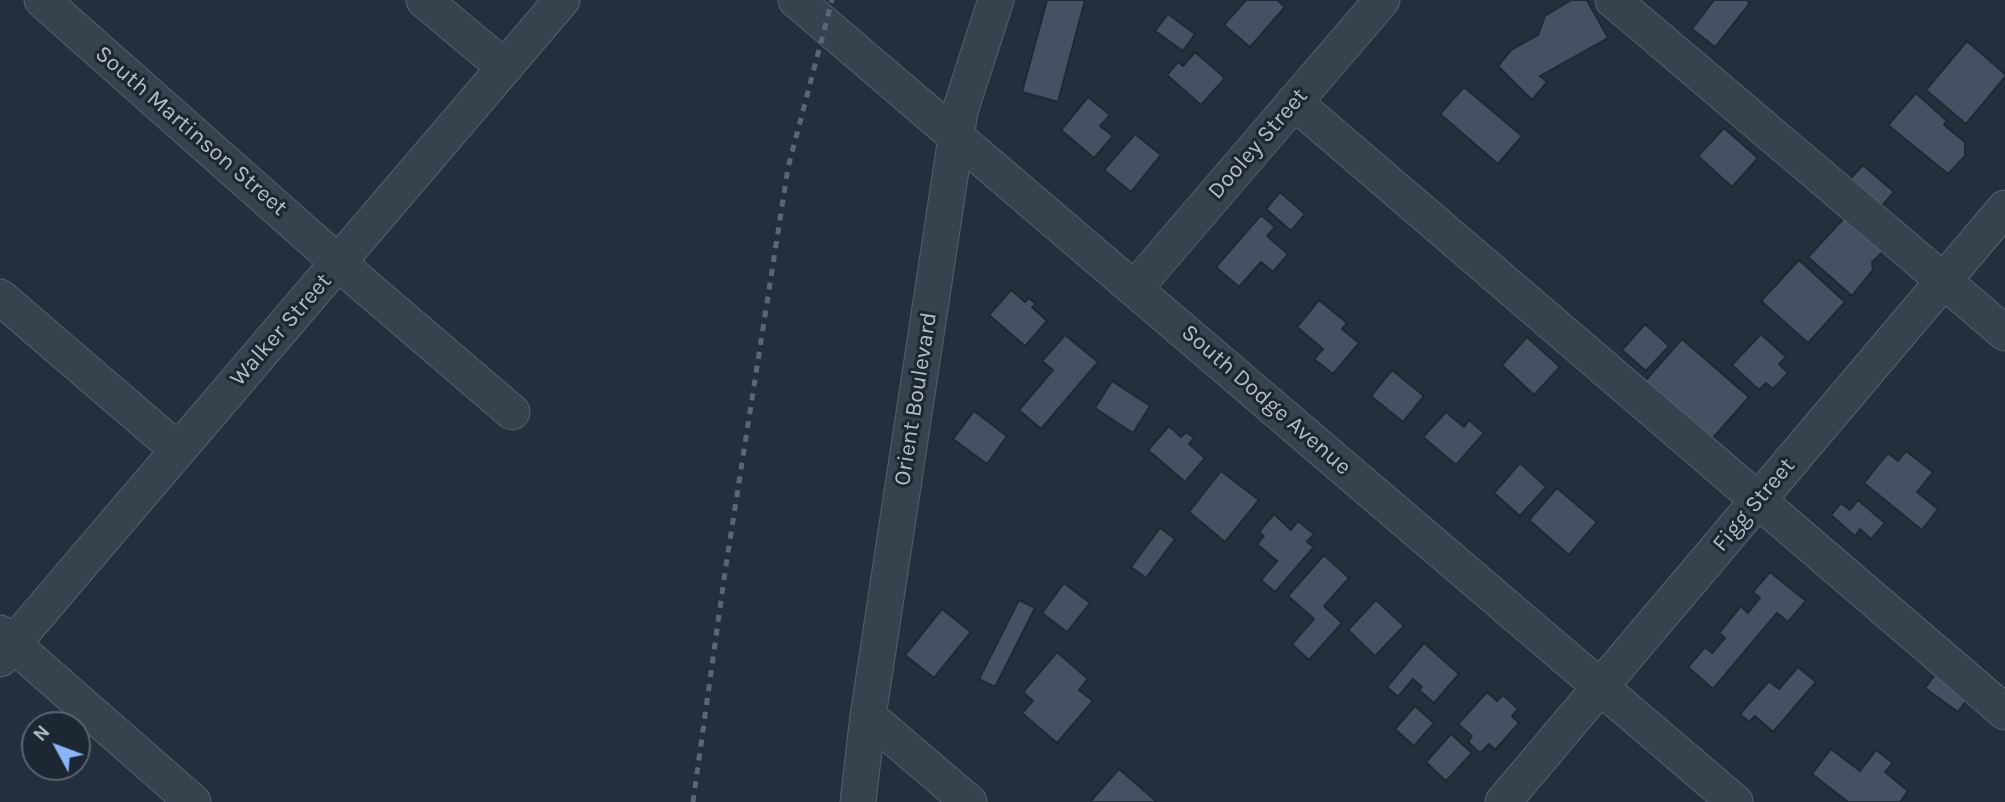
<!DOCTYPE html>
<style>
body{margin:0}
#map{position:relative;width:2005px;height:802px;overflow:hidden;background:#242f3e;font-family:Karla,sans-serif}
canvas{display:block}
.north{position:absolute;left:21px;top:711px;width:70px;height:70px;box-sizing:border-box;background:#1d2633;border:2px solid #59626f;border-radius:50%;rotate:311deg;font-size:19px;font-weight:700;line-height:28px;text-align:center;color:#b4bcc9}
.north::after{content:'';display:block;margin:auto;width:24px;height:32px;background:#8ab4f8;clip-path:polygon(50% 0,100% 100%,50% 72%,0 100%)}
</style>
<div id="map">
<canvas width="2005" height="802"></canvas>
<div class="north">N</div>
</div>
<script>
const c = document.querySelector('canvas').getContext('2d');
c.lineJoin = 'round';
function paint(path, color) { c.fillStyle = color; c.fill(path, 'evenodd'); }
const shape = rows => new Path2D(rows.map(r => 'M' + r).join(''));
function trace(path, color, width, dash) { c.strokeStyle = color; c.lineWidth = width; c.lineCap = dash ? 'butt' : 'round'; c.setLineDash(dash || []); c.stroke(path); }
function drawText(font, color, halo, rows, align = 'center') {
  c.font = font + ' Karla,sans-serif'; c.lineWidth = 6; c.setLineDash([]); c.textBaseline = 'middle'; c.strokeStyle = halo; c.fillStyle = color; for (const [text, x, y, turn = 0] of rows) {
    c.save(); c.translate(x, y); c.rotate((+turn || 0) * Math.PI / 180); c.textAlign = isNaN(turn) ? turn : align; if (halo) c.strokeText(text, 0, 0); c.fillText(text, 0, 0); c.restore();
  }
}
const building = shape([
 [1047,0,1085,0,1058,102,1022,92,1047,0],
 [1246,0,1277,0,1285,7,1250,47,1224,25,1246,0],
 [1571,0,1587,0,1608,38,1540,76,1547,82,1532,100,1498,66,1511,50,1538,35,1545,16,1571,0],
 [1714,0,1746,0,1750,3,1715,47,1692,29,1714,0],
 [1168,14,1195,34,1183,51,1155,31,1168,14],
 [1967,41,2005,74,2005,77,1966,124,1926,90,1967,41],
 [1195,52,1225,78,1201,105,1167,75,1178,62,1183,66,1195,52],
 [1464,87,1522,136,1498,164,1440,114,1464,87],
 [1916,93,1947,121,1944,125,1965,142,1965,156,1948,174,1888,125,1916,93],
 [1088,97,1110,115,1100,126,1113,136,1094,158,1061,130,1088,97],
 [1724,128,1758,158,1732,187,1698,156,1724,128],
 [1135,134,1161,155,1131,192,1104,170,1135,134],
 [1863,165,1894,192,1880,208,1848,181,1863,165],
 [1280,192,1305,214,1291,231,1266,209,1280,192],
 [1261,215,1275,227,1267,236,1288,254,1273,272,1261,262,1239,287,1216,267,1261,215],
 [1846,216,1885,250,1872,262,1873,270,1852,296,1808,257,1846,216],
 [1799,260,1845,302,1808,343,1761,301,1799,260],
 [1011,290,1025,302,1029,298,1036,304,1032,307,1047,321,1025,346,989,315,1011,290],
 [1319,300,1347,323,1342,329,1359,343,1333,374,1314,359,1323,349,1297,327,1319,300],
 [1645,324,1669,346,1646,371,1622,350,1645,324],
 [1761,334,1786,357,1779,364,1788,373,1773,389,1766,383,1759,390,1732,365,1761,334],
 [1065,335,1098,362,1041,429,1019,410,1053,370,1042,361,1065,335],
 [1527,337,1560,367,1534,395,1502,365,1527,337],
 [1682,339,1749,397,1712,439,1645,381,1682,339],
 [1392,370,1424,396,1403,422,1371,396,1392,370],
 [1112,381,1150,406,1133,433,1095,408,1112,381],
 [974,411,1007,436,987,464,953,439,974,411],
 [1446,412,1464,427,1469,420,1484,433,1456,465,1423,437,1446,412],
 [1169,426,1181,437,1186,432,1194,438,1189,444,1205,458,1185,482,1148,450,1169,426],
 [1906,451,1933,472,1917,492,1938,509,1922,530,1864,483,1888,453,1898,461,1906,451],
 [1520,463,1546,487,1520,516,1494,493,1520,463],
 [1221,471,1259,500,1225,542,1189,512,1221,471],
 [1557,488,1597,522,1569,555,1529,520,1557,488],
 [1858,500,1885,523,1871,539,1860,529,1855,536,1831,515,1841,503,1850,510,1858,500],
 [1274,514,1291,530,1298,521,1314,534,1307,542,1314,547,1275,592,1261,580,1277,561,1257,544,1264,536,1259,532,1274,514],
 [1160,528,1175,539,1146,578,1131,567,1160,528],
 [1324,555,1349,578,1324,606,1342,623,1309,660,1292,644,1314,619,1288,596,1324,555],
 [1770,572,1806,601,1788,622,1777,613,1713,689,1688,667,1705,647,1712,653,1725,638,1719,633,1741,606,1748,613,1760,598,1753,592,1770,572],
 [1064,583,1090,603,1067,632,1042,613,1064,583],
 [1019,600,1035,608,995,687,979,679,1019,600],
 [1376,600,1404,626,1375,656,1348,630,1376,600],
 [942,609,971,632,934,678,905,655,942,609],
 [1424,643,1459,674,1434,703,1419,690,1422,687,1413,679,1398,697,1387,687,1424,643],
 [1057,652,1088,679,1079,690,1093,701,1057,743,1022,713,1033,701,1023,692,1057,652],
 [1798,667,1816,682,1773,732,1755,716,1749,722,1740,714,1769,681,1779,689,1798,667],
 [1939,670,1971,694,1958,712,1925,688,1939,670],
 [1487,692,1497,701,1503,695,1518,709,1512,716,1519,723,1495,750,1489,744,1480,753,1468,742,1472,736,1458,724,1487,692],
 [1415,706,1434,723,1414,746,1395,729,1415,706],
 [1451,734,1472,753,1446,781,1426,762,1451,734],
 [1831,749,1860,771,1876,750,1893,763,1885,772,1908,791,1900,802,1848,802,1812,774,1831,749],
 [1119,769,1157,802,1090,802,1119,769]
]);
const minor = shape([
 [42,0,366,287,512,412],
 [424,0,504,67],
 [796,0,1735,802],
 [1613,0,2005,333],
 [1294,102,2005,712],
 [1135,288,1382,0],
 [0,297,178,450],
 [0,633,193,802],
 [0,659,562,0],
 [868,716,969,802],
 [858,802,868,716,960,111,996,0],
 [1503,802,2005,208]
]);
const rail = shape([
 [693,802,725,572,788,168,832,0]
]);
const streetNames = [
 ["South Martinson Street",191,131,41],
 ["Dooley Street",1258,144,-49],
 ["Walker Street",281,330,-49],
 ["Orient Boulevard",916,399,-81],
 ["South Dodge Avenue",1266,400,41],
 ["Figg Street",1754,505,-50]
];
paint(building, '#455162');
trace(building, '#1f2835', 2);
trace(minor, '#565f6c', 37);
trace(minor, '#38414e', 35);
trace(rail, '#5a6575', 5, [7, 7]);
drawText('23px', '#b4bcc9', '#1d2633', streetNames);
</script>
